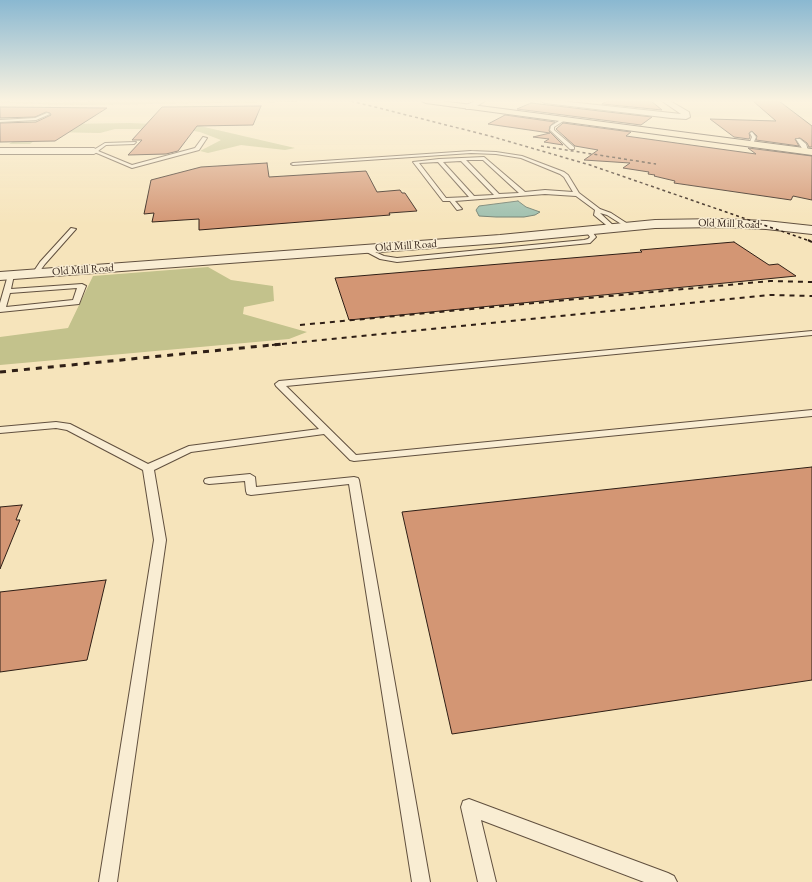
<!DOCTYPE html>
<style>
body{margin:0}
canvas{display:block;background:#f6e4bb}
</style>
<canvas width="812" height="882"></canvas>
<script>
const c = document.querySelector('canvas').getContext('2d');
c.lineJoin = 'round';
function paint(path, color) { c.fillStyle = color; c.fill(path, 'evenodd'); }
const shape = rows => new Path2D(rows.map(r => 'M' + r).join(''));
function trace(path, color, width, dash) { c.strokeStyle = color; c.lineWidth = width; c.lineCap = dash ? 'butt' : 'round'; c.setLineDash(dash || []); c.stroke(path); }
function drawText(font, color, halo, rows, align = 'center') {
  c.font = font + ' "EB Garamond",serif'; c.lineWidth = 3; c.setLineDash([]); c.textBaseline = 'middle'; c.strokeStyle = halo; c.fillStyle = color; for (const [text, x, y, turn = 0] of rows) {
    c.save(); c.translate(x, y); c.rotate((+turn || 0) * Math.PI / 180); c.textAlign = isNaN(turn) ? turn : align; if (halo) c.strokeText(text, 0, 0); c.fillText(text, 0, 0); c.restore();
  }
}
const green = shape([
 [0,101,58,103,94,101,339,101,84,105,0,103],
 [130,123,200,126,295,148,285,150,241,145,208,153,200,151,221,140,200,132,182,129,115,129,100,133,51,132,43,134,30,144,9,144,27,133,64,124],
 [208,267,231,280,273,286,274,301,244,307,243,314,307,332,289,339,0,365,0,337,68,328,93,276]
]);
const water = shape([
 [518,201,526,207,540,212,535,215,524,217,496,217,479,216,476,210,479,206,518,201]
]);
const building = shape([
 [607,101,651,101,662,110,602,104,607,101],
 [753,101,779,101,812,126,812,147,809,147,807,143,800,138,795,139,799,146,756,140,757,136,752,131,749,133,750,137,749,139,734,137,710,119,776,121,753,101],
 [531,103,591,110,652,117,641,125,517,109,531,103],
 [261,106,253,125,197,126,178,151,166,154,128,155,142,140,132,140,162,107,261,106],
 [0,107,107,108,55,141,0,142,0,123,36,122,51,115,50,113,46,112,35,117,0,118,0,107],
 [505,115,555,122,550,126,549,131,563,145,544,142,549,139,533,137,550,133,488,124,505,115],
 [563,123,631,132,626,136,669,142,756,154,748,148,812,156,812,200,793,196,791,200,674,183,675,181,654,176,655,175,648,174,649,172,623,168,630,163,584,160,598,150,575,146,556,129,563,123],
 [267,163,269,177,366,171,377,192,400,190,402,193,405,193,417,211,389,213,390,215,199,230,199,219,152,222,154,213,144,214,151,180,201,167,267,163],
 [734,242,769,265,778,264,796,276,349,320,335,278,642,252,640,250,734,242],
 [812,467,812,680,452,734,402,512,812,467],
 [22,505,16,520,20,520,0,569,0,507,22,505],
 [106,580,87,660,0,672,0,592,106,580]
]);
const service = shape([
 [47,113,50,114,36,120,0,122,0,120,35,118,47,113],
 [562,119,565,120,554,127,554,130,574,147,574,149,570,149,550,130,551,126,562,119],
 [752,132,756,137,753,144,751,145,749,144,752,137,750,133,752,132],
 [203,137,207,138,199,150,132,168,92,151,105,143,136,142,134,144,106,145,98,151,132,165,195,148,203,137],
 [796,139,800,139,806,144,809,153,805,153,796,139],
 [471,151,496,152,522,156,564,172,568,175,579,193,600,209,611,213,631,226,626,227,607,215,600,213,616,228,611,229,594,215,595,210,576,196,545,194,455,201,462,209,457,210,450,201,443,201,413,162,439,159,484,157,525,192,545,190,573,192,564,177,560,174,521,158,496,154,471,153,293,165,291,164,293,163,471,151],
 [466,160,483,160,519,193,499,194,466,160],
 [461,161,494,195,474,196,443,162,461,161],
 [438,162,469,197,446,198,419,163,438,162],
 [71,228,76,229,45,264,37,275,33,275,32,274,40,262,71,228],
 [588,228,590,229,596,237,590,243,397,262,380,259,361,249,364,247,384,256,397,258,584,240,588,239,590,237,585,230,588,228],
 [11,273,14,275,11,289,82,284,86,286,79,304,0,312,0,303,8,275,11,273],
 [77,288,73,300,6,307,10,293,77,288],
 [812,331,812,335,286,386,356,455,812,410,812,416,354,461,350,460,324,434,191,452,154,470,166,540,117,882,99,882,154,540,143,470,67,430,56,428,0,433,0,427,56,422,70,424,148,464,189,446,319,429,276,386,275,384,279,381,812,331],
 [250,474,255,477,256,487,354,477,358,478,359,480,430,882,412,882,349,484,251,495,247,494,246,491,245,481,209,484,205,483,204,481,205,479,209,478,250,474],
 [469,799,668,873,674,876,677,882,644,882,481,820,496,882,478,882,461,807,463,801,469,799]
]);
const minor = shape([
 [476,101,485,101,472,109,466,109,466,105,476,101],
 [541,101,560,101,681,114,662,101,670,101,689,112,690,117,686,119,671,118,545,103,541,101],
 [0,148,94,148,99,151,94,154,0,154,0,148],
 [720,219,766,221,812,226,812,234,766,229,720,227,655,228,500,243,0,280,0,272,500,235,655,220,720,219]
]);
const primary = shape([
 [422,101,441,101,812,149,812,155,426,103,422,101]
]);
const railFar2 = shape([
 [351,101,490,136,590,165,810,241],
 [541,146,656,164]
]);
const railFar1 = shape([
 [808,240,812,242],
 [300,325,770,281,812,282],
 [272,345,770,295,812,296]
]);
const rail = shape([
 [0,372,282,344]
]);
const farStreetnames = [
 ["Old Mill Road",729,224,2],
 ["Old Mill Road",406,246,-4],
 ["Old Mill Road",83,270,-4]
];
paint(green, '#c3c28c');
paint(water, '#9dbfae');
trace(water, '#717f71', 1);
paint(building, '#d39674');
trace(building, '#2f1f16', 1);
trace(service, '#61503f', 2);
trace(minor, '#61503f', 2);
trace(primary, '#2f1f16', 2);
paint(service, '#f9edd3');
paint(minor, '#f9edd3');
paint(primary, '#f6e4bb');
trace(railFar2, '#2f1f16', 1.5, [3, 3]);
trace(railFar1, '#2f1f16', 2, [5, 5]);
trace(rail, '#2f1f16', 3, [6, 6]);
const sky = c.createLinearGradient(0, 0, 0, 224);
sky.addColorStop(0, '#8ab8d1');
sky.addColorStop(0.45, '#fbf3e0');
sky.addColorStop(1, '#fbf3e000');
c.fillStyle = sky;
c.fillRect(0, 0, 812, 224);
drawText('11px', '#2f1f16', '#f9edd3', farStreetnames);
</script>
